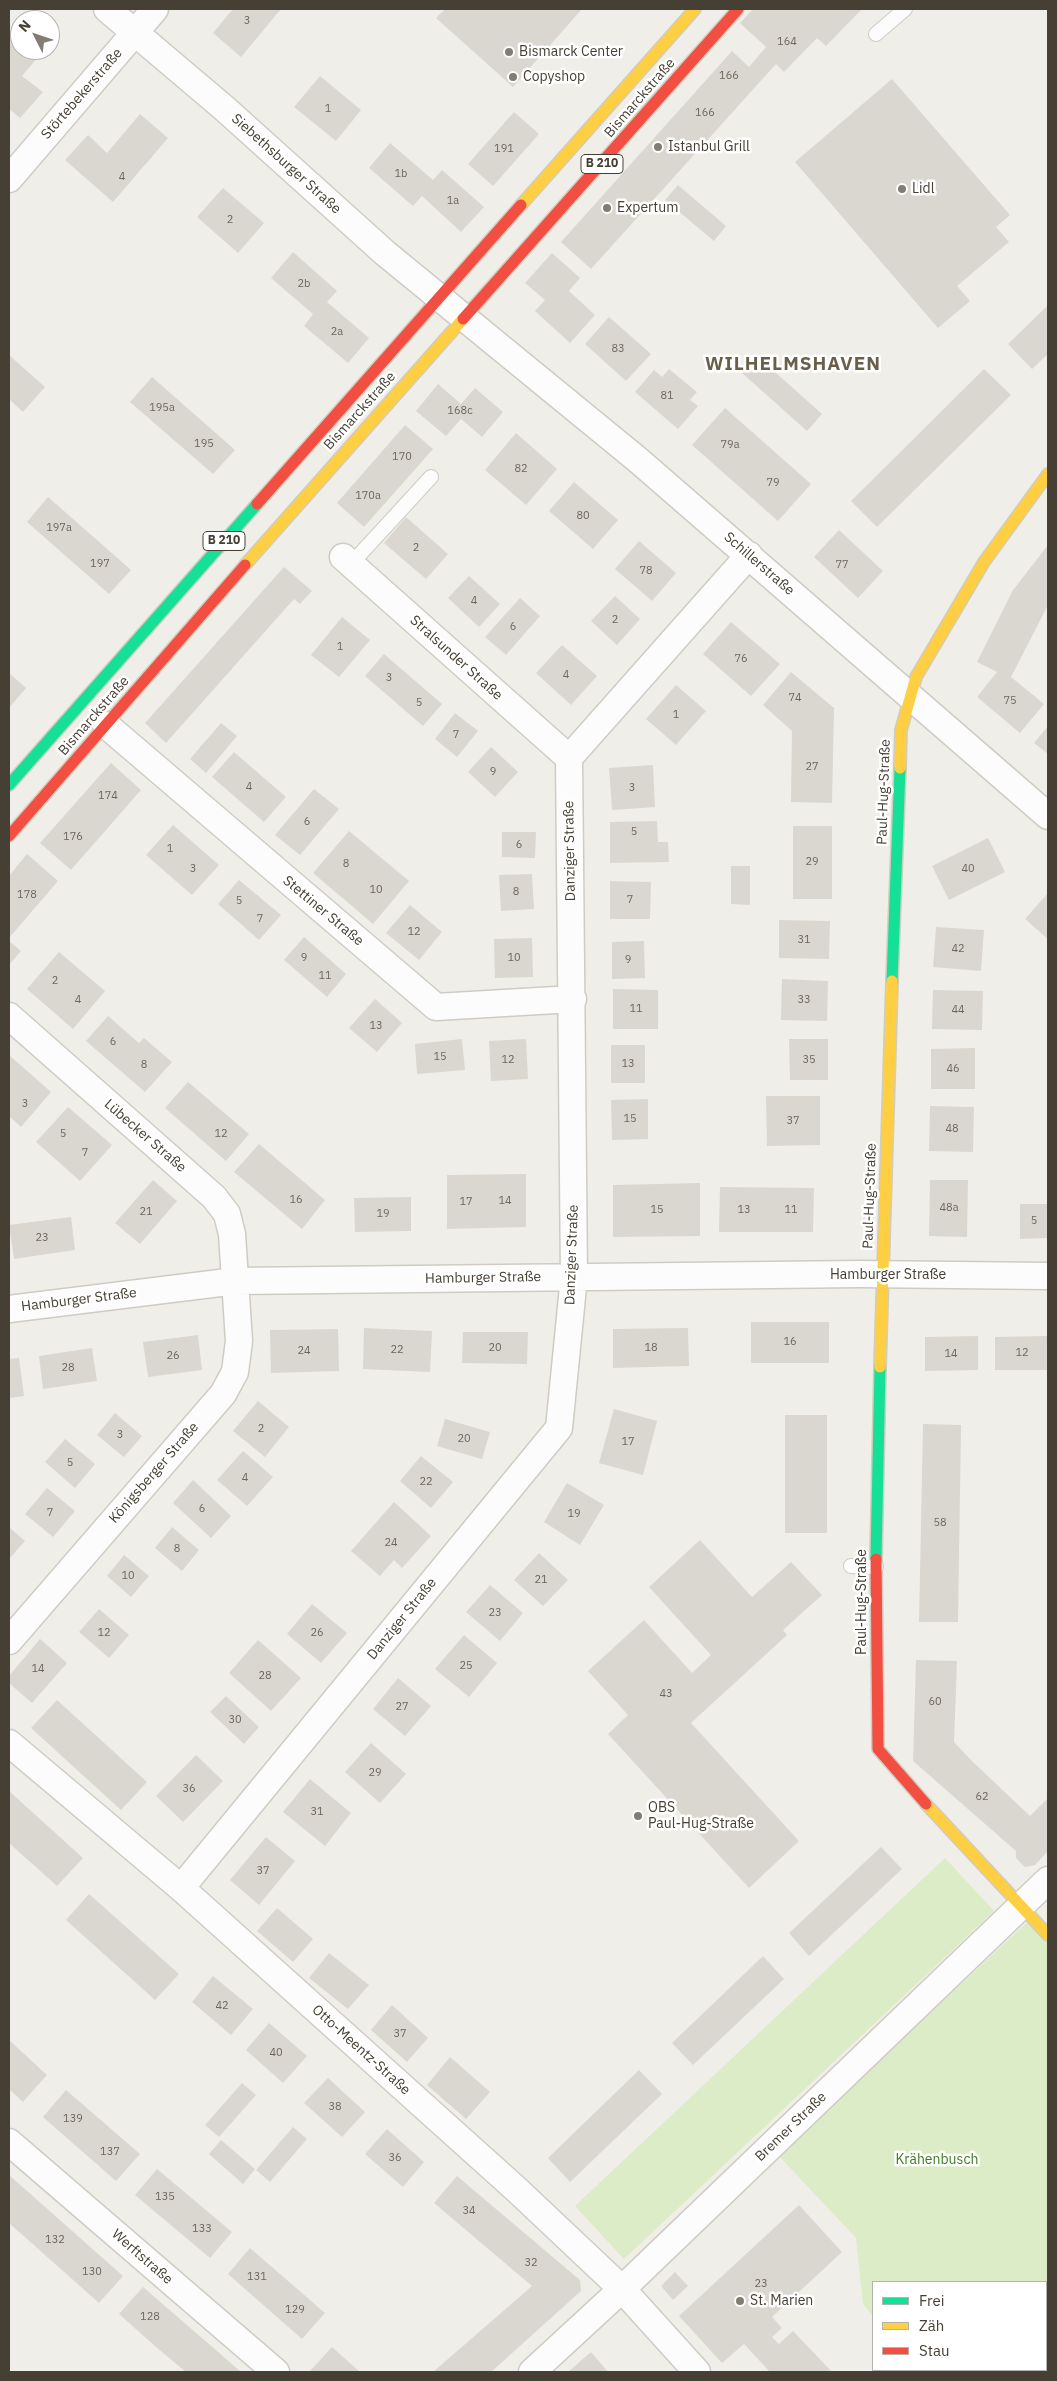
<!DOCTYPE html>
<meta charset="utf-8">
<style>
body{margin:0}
#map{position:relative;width:1057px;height:2381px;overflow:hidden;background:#f0eee8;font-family:"IBM Plex Sans",sans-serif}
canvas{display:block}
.frame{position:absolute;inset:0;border:10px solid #464034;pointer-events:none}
.legend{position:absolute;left:872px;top:2281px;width:175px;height:90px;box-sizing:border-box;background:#fff;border:1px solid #b5b3ae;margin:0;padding:6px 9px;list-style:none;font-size:15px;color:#464034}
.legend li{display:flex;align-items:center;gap:10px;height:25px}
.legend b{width:25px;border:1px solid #b5b3ae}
.north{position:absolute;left:10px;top:10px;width:50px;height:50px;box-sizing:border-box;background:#fff;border:1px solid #b5b3ae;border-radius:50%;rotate:311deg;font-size:14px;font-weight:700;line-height:20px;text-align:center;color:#464034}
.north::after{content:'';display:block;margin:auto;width:18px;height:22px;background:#827d73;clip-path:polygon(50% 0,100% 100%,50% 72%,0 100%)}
</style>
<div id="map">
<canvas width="1057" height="2381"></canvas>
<div class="frame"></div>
<ul class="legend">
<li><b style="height:6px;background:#16e098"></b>Frei</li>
<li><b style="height:6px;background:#ffcf43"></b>Zäh</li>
<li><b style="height:6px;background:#f24e42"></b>Stau</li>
</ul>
<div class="north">N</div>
</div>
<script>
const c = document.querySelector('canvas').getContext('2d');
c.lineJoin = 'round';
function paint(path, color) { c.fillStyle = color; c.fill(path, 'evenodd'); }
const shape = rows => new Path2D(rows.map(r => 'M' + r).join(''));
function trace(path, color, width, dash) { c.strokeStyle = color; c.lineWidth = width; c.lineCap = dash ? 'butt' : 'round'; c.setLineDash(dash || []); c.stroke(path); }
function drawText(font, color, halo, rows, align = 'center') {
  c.font = font + ' "IBM Plex Sans",sans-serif'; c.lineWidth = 5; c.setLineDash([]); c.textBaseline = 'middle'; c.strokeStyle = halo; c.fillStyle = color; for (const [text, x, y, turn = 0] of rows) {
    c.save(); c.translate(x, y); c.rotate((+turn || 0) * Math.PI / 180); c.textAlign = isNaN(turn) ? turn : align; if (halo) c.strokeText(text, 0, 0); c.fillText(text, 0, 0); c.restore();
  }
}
const green = shape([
 [945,1858,994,1911,624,2259,575,2206],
 [1034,1916,1048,1931,1048,2372,924,2372,922,2370,1046,2370,1046,2282,873,2282,873,2316,863,2304,856,2238,778,2155]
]);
const building = shape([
 [233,9,281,9,241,57,213,33],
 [445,9,582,9,513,87,436,18],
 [753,9,862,9,826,46,817,38,784,72,776,64,591,269,561,242,732,51,749,67,766,47,740,23],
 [20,20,20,50,44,50,22,76,43,92,20,118,9,109,9,34],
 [320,76,361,110,336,141,294,107],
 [892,79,1010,215,996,227,1009,242,957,286,970,301,938,328,795,162],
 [514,112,539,134,493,186,468,164],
 [140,114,168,138,113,202,65,160,88,135,107,153],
 [390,143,433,180,442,170,484,207,461,232,422,196,413,206,369,168],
 [678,185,726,226,714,241,665,200],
 [223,188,264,223,238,253,197,217],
 [293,252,337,291,327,302,369,338,348,363,304,326,313,314,271,278],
 [552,253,580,278,569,291,595,315,570,343,535,311,545,300,525,283],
 [1048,305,1048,354,1032,369,1008,344],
 [609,317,651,354,626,381,585,344],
 [9,355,45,387,23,412,9,399],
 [757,356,822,414,807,431,742,373],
 [669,369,697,392,690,400,698,406,678,429,635,392,654,370,662,377],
 [984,369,1011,395,877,527,851,501],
 [152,377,235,450,213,474,130,402],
 [438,384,461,404,475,388,503,412,482,437,461,419,446,436,416,411],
 [725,408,811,484,778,521,692,445],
 [405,425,433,449,364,527,337,503],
 [516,433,557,469,526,505,485,470],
 [574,482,618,520,593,549,549,511],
 [48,497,131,570,109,594,27,522],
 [406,517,448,554,426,579,384,543],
 [839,530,883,571,858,598,814,557],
 [639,541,676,573,652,601,615,569],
 [1048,545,1048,605,1011,677,1044,704,1020,733,977,697,997,672,977,662,1013,590],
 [284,567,312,591,300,604,294,599,166,743,145,723],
 [469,576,500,604,479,627,448,598],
 [615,596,640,619,617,645,591,621],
 [520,598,540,616,506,655,485,637],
 [342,617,370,640,339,677,311,655],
 [731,622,780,664,751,696,703,654],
 [562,645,597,676,571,705,536,673],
 [384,654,442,704,423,726,365,676],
 [791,672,834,708,832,803,791,802,792,731,763,705],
 [9,673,26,688,9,708],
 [676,685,706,711,676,745,646,719],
 [455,713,478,731,457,757,435,739],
 [221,723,237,736,206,773,190,759],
 [1048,726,1048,754,1034,743],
 [491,747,518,772,495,797,468,772],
 [234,752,286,797,264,822,212,777],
 [111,763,141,790,71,870,40,843],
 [653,765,655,807,612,810,609,768],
 [314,789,339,809,300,855,275,835],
 [657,821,658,842,668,842,669,862,610,863,610,822],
 [173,825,219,865,192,895,146,855],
 [793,826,832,826,832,899,793,899],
 [349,831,409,881,373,924,313,873],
 [502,832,536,832,535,858,502,857],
 [988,838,1005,872,949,900,932,866],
 [27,854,58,881,9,938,9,876],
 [731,866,750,866,750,905,731,904],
 [532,874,534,909,501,911,499,875],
 [239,880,281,915,259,940,218,904],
 [610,881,651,882,650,919,610,919],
 [1048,893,1048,939,1025,919],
 [410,905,442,932,419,960,386,933],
 [779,920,830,921,829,959,779,958],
 [936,927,984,930,981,971,933,967],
 [304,937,346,974,327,997,284,960],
 [532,938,533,977,495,978,494,939],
 [9,941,21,951,9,965],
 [644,941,645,978,612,979,612,942],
 [59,952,105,991,73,1029,27,989],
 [782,979,828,981,827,1021,781,1020],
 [613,989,658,990,658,1029,613,1029],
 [933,990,983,991,982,1030,932,1029],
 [375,999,402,1023,377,1052,349,1028],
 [108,1016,139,1043,144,1038,172,1062,145,1092,86,1041],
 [462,1039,465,1070,417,1074,415,1044],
 [526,1039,528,1079,491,1081,489,1041],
 [789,1039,828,1039,828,1080,790,1080],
 [611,1045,645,1045,645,1083,611,1083],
 [975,1048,975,1089,931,1089,931,1049],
 [9,1055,51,1092,21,1127,9,1116],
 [188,1082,249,1134,226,1161,165,1108],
 [766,1096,820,1096,820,1145,767,1146],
 [648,1099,648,1139,612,1140,611,1100],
 [930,1106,974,1107,973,1152,929,1151],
 [68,1107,112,1145,80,1181,36,1142],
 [259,1144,325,1200,302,1229,234,1172],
 [526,1174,526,1227,447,1229,447,1175],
 [153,1180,177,1201,140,1244,115,1223],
 [930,1180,968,1180,967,1237,929,1236],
 [700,1183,700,1236,613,1237,613,1185],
 [720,1187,814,1188,813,1232,719,1232],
 [411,1197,411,1231,355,1232,354,1198],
 [1020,1204,1048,1204,1048,1238,1020,1239],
 [71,1217,75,1250,14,1259,9,1225],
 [751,1322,829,1322,829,1363,751,1363],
 [364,1328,432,1331,430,1372,363,1369],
 [688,1328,689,1366,613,1368,613,1329],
 [338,1329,339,1371,271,1373,270,1330],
 [463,1332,528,1332,527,1364,462,1363],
 [198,1335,202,1370,148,1377,143,1342],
 [978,1336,978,1370,925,1371,925,1337],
 [1048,1336,1048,1370,995,1370,995,1337],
 [92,1348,97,1381,43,1389,39,1356],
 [19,1358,24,1396,9,1398,9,1359],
 [258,1401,289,1427,265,1457,233,1431],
 [614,1409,657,1421,643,1475,599,1463],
 [115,1413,142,1436,124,1457,97,1435],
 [785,1415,827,1415,827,1533,785,1533],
 [445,1419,490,1432,482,1459,437,1446],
 [923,1424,961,1425,958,1622,919,1622],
 [65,1439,95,1464,75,1488,45,1462],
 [243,1451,273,1477,247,1506,217,1480],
 [421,1456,453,1482,431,1508,400,1481],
 [193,1480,231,1516,211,1538,173,1503],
 [567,1483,604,1505,580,1545,544,1522],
 [47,1488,75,1511,53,1537,25,1514],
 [394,1502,431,1536,402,1568,394,1560,380,1576,351,1551],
 [9,1527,25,1541,9,1559],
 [172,1527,199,1550,182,1571,155,1548],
 [700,1540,752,1597,791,1562,822,1595,783,1630,787,1635,691,1723,799,1841,749,1888,608,1734,628,1715,588,1671,644,1620,692,1673,711,1655,649,1587],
 [539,1553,568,1580,543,1606,514,1580],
 [124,1555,149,1576,131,1597,107,1576],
 [490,1585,523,1613,500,1641,466,1612],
 [312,1604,347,1633,321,1663,287,1634],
 [99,1609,129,1635,109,1658,79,1632],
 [464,1635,497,1663,469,1697,435,1669],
 [40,1639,67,1663,32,1703,9,1683,9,1676],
 [258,1640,301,1678,271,1711,229,1673],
 [916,1660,957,1661,954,1742,972,1761,1030,1816,1048,1798,1048,1851,1035,1865,1025,1867,1016,1858,1016,1851,913,1761],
 [398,1678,431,1706,405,1736,373,1709],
 [226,1696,259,1727,244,1744,210,1712],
 [57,1700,147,1782,121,1810,31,1728],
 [371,1743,406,1774,380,1803,345,1772],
 [196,1755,223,1781,183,1822,156,1796],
 [310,1779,351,1813,325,1846,283,1812],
 [9,1791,83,1858,57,1886,9,1843],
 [266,1837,295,1861,259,1905,230,1880],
 [881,1847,902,1869,809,1956,789,1933],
 [89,1894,179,1974,155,2000,66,1920],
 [277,1908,313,1939,293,1962,257,1931],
 [329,1953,369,1985,348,2009,309,1978],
 [763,1956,784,1979,693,2065,672,2043],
 [213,1976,253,2009,231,2035,192,2002],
 [392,2005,428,2038,407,2062,371,2030],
 [269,2023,307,2056,283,2083,246,2050],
 [9,2040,47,2075,23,2102,9,2089],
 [450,2057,490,2092,466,2119,427,2085],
 [639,2070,662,2094,570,2182,548,2158],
 [328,2078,365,2112,342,2137,304,2103],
 [242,2083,256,2095,219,2137,205,2125],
 [66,2090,140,2154,116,2181,43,2117],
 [293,2127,307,2139,270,2182,256,2170],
 [387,2129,424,2162,403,2187,365,2154],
 [221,2140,255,2169,243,2184,209,2154],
 [157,2169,232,2232,210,2258,135,2195],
 [9,2175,123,2276,99,2303,9,2223],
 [457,2176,580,2280,581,2291,491,2372,433,2372,532,2286,434,2203],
 [799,2205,842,2252,772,2317,782,2328,772,2337,779,2344,793,2331,832,2372,770,2372,744,2344,722,2363,679,2316],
 [250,2248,325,2313,302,2339,228,2274],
 [675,2272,688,2286,673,2300,661,2286],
 [143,2287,217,2351,241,2372,186,2372,156,2347,119,2314],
 [332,2347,360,2372,309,2372],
 [591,2352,608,2372,568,2372]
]);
const lane = shape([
 [876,34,905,9],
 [351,564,431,477],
 [851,1566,876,1567]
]);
const street = shape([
 [107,9,224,108,385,253,638,460,1048,816],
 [9,179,155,9],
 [343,557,569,758],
 [106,725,436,1007,573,999],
 [9,1016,214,1197,227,1214,232,1234,239,1341,235,1372,223,1394,9,1641],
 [9,1309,236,1281,859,1274,1048,1276],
 [9,1743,181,1888,516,2189,622,2289,697,2372],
 [181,1888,559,1428,574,1277,569,758,749,555],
 [9,2142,276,2372],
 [532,2372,622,2289,1048,1880]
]);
const fast = shape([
 [9,785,257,504],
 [892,981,900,768],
 [876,1559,880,1367]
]);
const slow = shape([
 [521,205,695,9],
 [245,565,463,319],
 [900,768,901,730,916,677,984,562,1048,474],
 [880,1367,892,981],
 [926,1804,1048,1935]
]);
const jam = shape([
 [463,319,738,9],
 [257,504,521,205],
 [9,836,245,565],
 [876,1559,878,1749,926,1804]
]);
const markers = [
 [509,52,5,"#827d73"],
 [513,77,5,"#827d73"],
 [658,147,5,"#827d73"],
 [902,189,5,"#827d73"],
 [607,208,5,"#827d73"],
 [638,1816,5,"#827d73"],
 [740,2301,5,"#827d73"]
];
const numberNames = [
 ["3",247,21],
 ["164",787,42],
 ["166",729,76],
 ["1",328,109],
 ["166",705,113],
 ["191",504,149],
 ["1b",401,174],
 ["4",122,177],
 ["1a",453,201],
 ["2",230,220],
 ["2b",304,284],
 ["2a",337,332],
 ["83",618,349],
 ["81",667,396],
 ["195a",162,408],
 ["168c",460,411],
 ["195",204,444],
 ["79a",730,445],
 ["170",402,457],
 ["82",521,469],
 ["79",773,483],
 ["170a",368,496],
 ["80",583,516],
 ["197a",59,528],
 ["2",416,548],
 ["197",100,564],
 ["77",842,565],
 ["78",646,571],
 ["4",474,601],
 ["2",615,620],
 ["6",513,627],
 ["1",340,647],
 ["76",741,659],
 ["4",566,675],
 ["3",389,678],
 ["74",795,698],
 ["75",1010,701],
 ["5",419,703],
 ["1",676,715],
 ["7",456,735],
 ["27",812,767],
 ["9",493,772],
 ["4",249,787],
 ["3",632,788],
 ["174",108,796],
 ["6",307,822],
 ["5",634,832],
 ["176",73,837],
 ["6",519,845],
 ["1",170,849],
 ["29",812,862],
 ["8",346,864],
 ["3",193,869],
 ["40",968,869],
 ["10",376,890],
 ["8",516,892],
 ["178",27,895],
 ["7",630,900],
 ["5",239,901],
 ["7",260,919],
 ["12",414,932],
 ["31",804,940],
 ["42",958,949],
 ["9",304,958],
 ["10",514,958],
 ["9",628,960],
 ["11",325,976],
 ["2",55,981],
 ["4",78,1000],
 ["33",804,1000],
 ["11",636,1009],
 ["44",958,1010],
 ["13",376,1026],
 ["6",113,1042],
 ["15",440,1057],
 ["12",508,1060],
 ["35",809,1060],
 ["13",628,1064],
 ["8",144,1065],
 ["46",953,1069],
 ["3",25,1104],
 ["15",630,1119],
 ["37",793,1121],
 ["48",952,1129],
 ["5",63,1134],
 ["12",221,1134],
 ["7",85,1153],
 ["16",296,1200],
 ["14",505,1201],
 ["17",466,1202],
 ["48a",949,1208],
 ["15",657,1210],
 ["13",744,1210],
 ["11",791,1210],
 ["21",146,1212],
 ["19",383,1214],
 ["5",1034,1221],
 ["23",42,1238],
 ["16",790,1342],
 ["20",495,1348],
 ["18",651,1348],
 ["22",397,1350],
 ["24",304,1351],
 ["12",1022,1353],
 ["14",951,1354],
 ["26",173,1356],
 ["28",68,1368],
 ["2",261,1429],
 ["3",120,1435],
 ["20",464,1439],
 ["17",628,1442],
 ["5",70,1463],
 ["4",245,1478],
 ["22",426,1482],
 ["6",202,1509],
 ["7",50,1513],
 ["19",574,1514],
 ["58",940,1523],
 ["24",391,1543],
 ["8",177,1549],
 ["10",128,1576],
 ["21",541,1580],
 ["23",495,1613],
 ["12",104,1633],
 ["26",317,1633],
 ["25",466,1666],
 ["14",38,1669],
 ["28",265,1676],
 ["43",666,1694],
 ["60",935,1702],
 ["27",402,1707],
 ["30",235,1720],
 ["29",375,1773],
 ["36",189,1789],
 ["62",982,1797],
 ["31",317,1812],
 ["37",263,1871],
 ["42",222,2006],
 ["37",400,2034],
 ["40",276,2053],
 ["38",335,2107],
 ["139",73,2119],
 ["137",110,2152],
 ["36",395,2158],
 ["135",165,2197],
 ["34",469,2211],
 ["133",202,2229],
 ["132",55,2240],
 ["32",531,2263],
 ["130",92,2272],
 ["131",257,2277],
 ["23",761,2284],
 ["129",295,2310],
 ["128",150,2317]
];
const shields = [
 [602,164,42],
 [224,541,42]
];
const shieldNames = [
 ["B 210",602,164],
 ["B 210",224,541]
];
const poiNames = [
 ["Bismarck Center",519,52],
 ["Copyshop",523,77],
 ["Istanbul Grill",668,147],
 ["Lidl",912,189],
 ["Expertum",617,208],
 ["OBS",648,1808],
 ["Paul-Hug-Straße",648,1824],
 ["St. Marien",750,2301]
];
const streetNames = [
 ["Störtebekerstraße",82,94,-49],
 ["Bismarckstraße",640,98,-49],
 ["Siebethsburger Straße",286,164,42],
 ["Bismarckstraße",360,411,-48],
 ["Schillerstraße",759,564,41],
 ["Stralsunder Straße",456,658,42],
 ["Bismarckstraße",94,716,-49],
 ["Paul-Hug-Straße",884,792,-88],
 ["Danziger Straße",570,851,-91],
 ["Stettiner Straße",323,911,40],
 ["Lübecker Straße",145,1136,41],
 ["Paul-Hug-Straße",870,1196,-88],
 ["Danziger Straße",572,1255,-88],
 ["Hamburger Straße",888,1275],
 ["Hamburger Straße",483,1278,-1],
 ["Hamburger Straße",79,1300,-7],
 ["Königsberger Straße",154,1473,-49],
 ["Paul-Hug-Straße",862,1602,-90],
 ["Danziger Straße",402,1619,-51],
 ["Otto-Meentz-Straße",361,2050,42],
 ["Bremer Straße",791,2127,-44],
 ["Werftstraße",142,2257,41]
];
const parkNames = [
 ["Krähenbusch",937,2160]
];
const districtNames = [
 ["WILHELMSHAVEN",793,365]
];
paint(green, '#dbecc6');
paint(building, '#dad7d0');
trace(lane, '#ceccc5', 16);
trace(street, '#ceccc5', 29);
trace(fast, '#d0ccbe', 14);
trace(slow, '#d0ccbe', 14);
trace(jam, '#d0ccbe', 14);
trace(lane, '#fdfcfc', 14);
trace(street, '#fdfcfc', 26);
trace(fast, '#16e098', 11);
trace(slow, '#ffcf43', 11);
trace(jam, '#f24e42', 11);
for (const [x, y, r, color] of markers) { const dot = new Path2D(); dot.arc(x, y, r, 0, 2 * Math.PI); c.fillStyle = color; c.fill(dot); trace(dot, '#fff', 2); }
drawText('11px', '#6c665c', null, numberNames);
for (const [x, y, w] of shields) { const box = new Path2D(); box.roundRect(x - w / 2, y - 9.5, w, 19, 4); c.fillStyle = '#fff'; c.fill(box); trace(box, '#464034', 1); }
drawText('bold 12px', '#464034', null, shieldNames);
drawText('14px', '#464034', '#fff', poiNames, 'left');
drawText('14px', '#464034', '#fff', streetNames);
drawText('14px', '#3f7c23', '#fff', parkNames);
c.letterSpacing = '1px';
drawText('bold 19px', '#6a5f4a', '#fff', districtNames);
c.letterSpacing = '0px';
</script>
